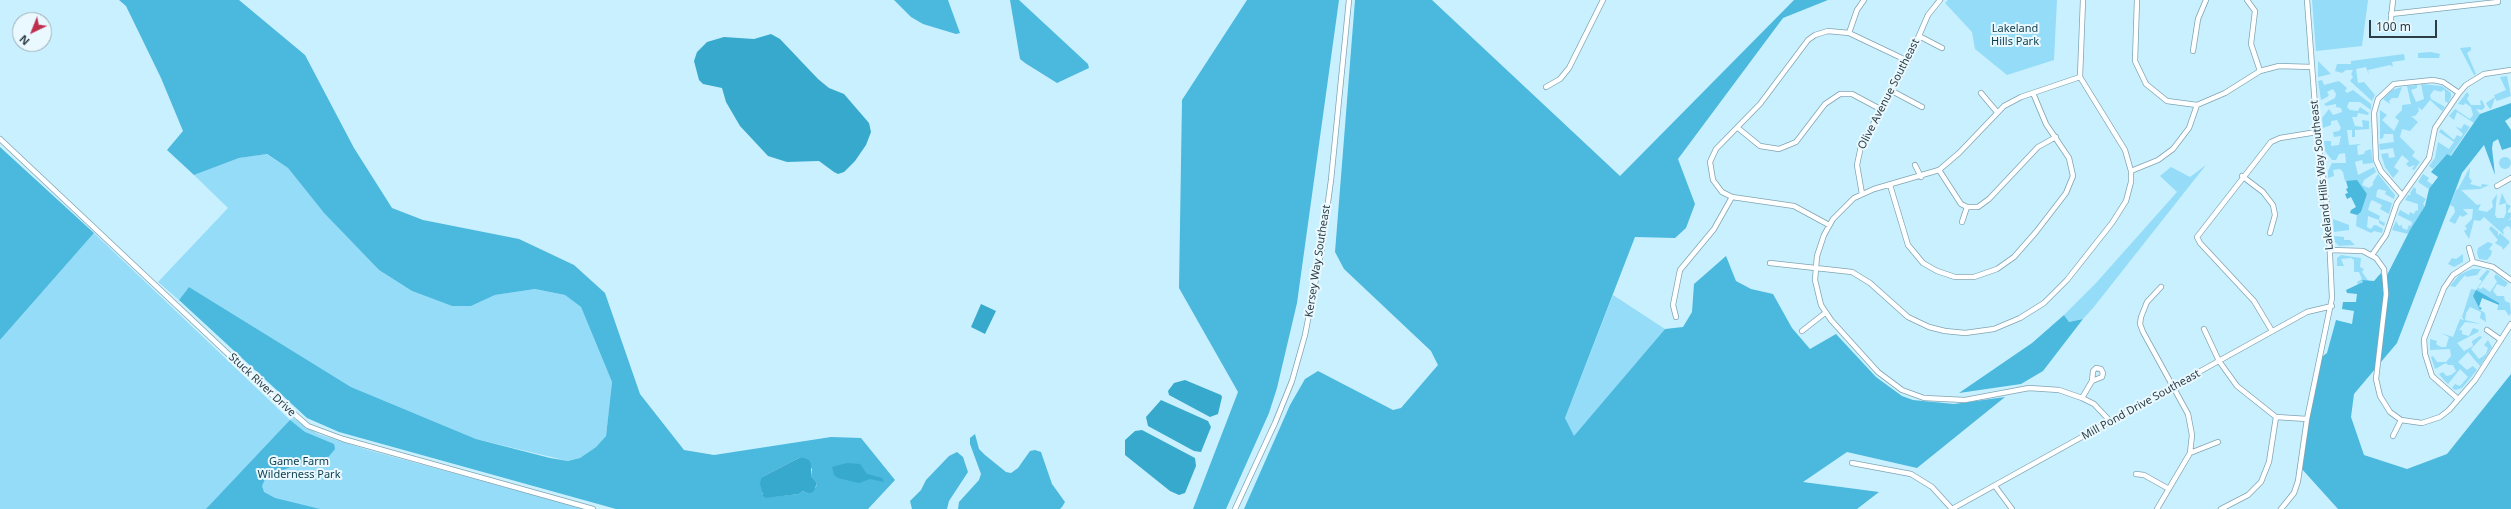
<!DOCTYPE html>
<style>
body{margin:0}
#map{position:relative;width:2511px;height:509px;overflow:hidden;background:#c9f0ff;font-family:"Noto Sans",sans-serif}
canvas{display:block}
.north{position:absolute;left:12px;top:12px;width:40px;height:40px;box-sizing:border-box;background:#e9f9ff;border:1px solid #9eaeb4;border-radius:50%;rotate:223deg;font-size:11px;font-weight:700;line-height:16px;text-align:center;color:#2d3d43}
.north::after{content:'';display:block;margin:auto;width:14px;height:18px;background:#be2e4d;clip-path:polygon(50% 0,100% 100%,50% 72%,0 100%)}
.scale{position:absolute;left:2369px;top:20px;width:68px;height:18px;box-sizing:border-box;border:2px solid #2d3d43;border-top:0;padding-left:5px;font-size:12px;line-height:14px;white-space:nowrap;color:#2d3d43;-webkit-text-stroke:3px #e9f9ff;paint-order:stroke}
</style>
<div id="map">
<canvas width="2511" height="509"></canvas>
<div class="north">N</div>
<div class="scale">100 m</div>
</div>
<script>
const c = document.querySelector('canvas').getContext('2d');
c.lineJoin = 'round';
function paint(path, color) { c.fillStyle = color; c.fill(path, 'evenodd'); }
const shape = rows => new Path2D(rows.map(r => 'M' + r).join(''));
function trace(path, color, width, dash) { c.strokeStyle = color; c.lineWidth = width; c.lineCap = dash ? 'butt' : 'round'; c.setLineDash(dash || []); c.stroke(path); }
function drawText(font, color, halo, rows, align = 'center') {
  c.font = font + ' "Noto Sans",sans-serif'; c.lineWidth = 4; c.setLineDash([]); c.textBaseline = 'middle'; c.strokeStyle = halo; c.fillStyle = color; for (const [text, x, y, turn = 0] of rows) {
    c.save(); c.translate(x, y); c.rotate((+turn || 0) * Math.PI / 180); c.textAlign = isNaN(turn) ? turn : align; if (halo) c.strokeText(text, 0, 0); c.fillText(text, 0, 0); c.restore();
  }
}
const green = shape([
 [1948,0,2057,0,2054,60,2007,75,1975,49,1972,32,1945,3],
 [2312,0,2368,0,2362,46,2316,51],
 [2471,47,2471,50,2467,53,2476,74,2474,75,2460,48],
 [2431,52,2440,54,2439,58,2418,58,2418,53],
 [2404,54,2405,60,2392,62,2393,67,2390,65,2368,70,2369,75,2366,67,2356,69,2358,83,2364,82,2375,95,2372,101,2350,81,2353,77,2351,74,2353,70,2346,70,2342,73,2335,71,2337,64,2351,64,2351,61],
 [2318,61,2331,74,2318,77],
 [2507,76,2511,96,2497,101,2495,98,2491,109,2489,108,2486,103,2495,97,2494,95,2506,90,2500,77],
 [2322,80,2324,85,2339,81,2347,88,2345,91,2347,93,2353,90,2371,104,2371,110,2360,102,2349,102,2347,107,2350,110,2358,111,2360,107,2369,113,2368,115,2358,113,2357,117,2352,117,2355,126,2363,127,2362,120,2369,121,2369,129,2355,130,2355,137,2352,137,2352,130,2347,130,2349,145,2361,144,2357,146,2358,155,2364,154,2365,151,2371,149,2373,163,2363,164,2362,160,2355,162,2358,175,2374,167,2376,172,2364,180,2362,185,2369,188,2373,185,2373,182,2378,174,2395,195,2394,199,2385,194,2386,191,2379,189,2377,191,2376,197,2392,203,2389,214,2380,209,2382,205,2372,200,2370,203,2368,210,2380,216,2379,220,2385,223,2384,226,2379,223,2379,220,2368,216,2367,227,2371,229,2374,225,2376,225,2383,229,2382,233,2374,231,2371,233,2356,226,2357,214,2361,212,2367,194,2357,181,2345,181,2343,172,2340,169,2333,170,2334,176,2328,178,2328,171,2332,163,2346,163,2345,153,2339,154,2336,160,2332,160,2325,151,2324,141,2331,141,2331,146,2339,145,2341,136,2334,137,2333,132,2339,131,2341,128,2337,120,2331,121,2331,125,2323,128,2322,118,2329,109,2333,115,2342,112,2341,108,2336,107,2336,104,2326,106,2324,104,2335,98,2336,94,2333,89,2327,92,2329,95,2327,97,2321,100,2318,81],
 [2421,84,2442,86,2451,93,2451,97,2448,103,2445,101,2445,91,2443,90,2441,92,2434,90,2430,95,2431,99,2445,107,2442,111,2430,100,2422,110,2418,107,2419,111,2415,116,2411,116,2418,122,2410,131,2402,129,2400,137,2415,152,2412,156,2420,162,2414,170,2412,169,2415,165,2409,167,2406,164,2409,161,2402,155,2394,167,2399,171,2393,178,2385,167,2381,154,2388,153,2389,158,2395,157,2393,148,2380,150,2379,144,2394,142,2393,134,2384,134,2383,138,2380,139,2380,110,2387,115,2382,120,2394,131,2399,121,2395,117,2402,110,2402,105,2411,104,2407,86,2417,85,2417,88,2411,90,2416,102,2424,99],
 [2402,87,2398,98,2392,98,2389,101,2390,104,2383,99,2392,90],
 [2467,92,2469,95,2467,99,2471,105,2481,105,2480,101,2482,100,2485,107,2482,110,2476,109,2480,114,2474,123,2457,112,2454,120,2449,116,2455,109,2470,119,2473,115,2471,107,2465,103,2464,105,2458,104],
 [2464,124,2470,127,2450,156,2447,154,2433,169,2429,166,2435,158,2438,142,2449,149,2454,142,2439,132,2441,129,2454,140,2457,135,2461,137,2463,134,2455,126,2461,129],
 [266,154,288,168,324,213,379,270,412,291,452,306,471,306,495,295,535,289,565,295,581,307,612,382,606,436,596,447,580,458,568,461,476,439,351,387,189,287,179,300,158,282,228,208,194,175,239,158],
 '2499 163a6 6 0 1 1 12 0a6 6 0 1 1-12 0Z',
 [2206,165,2093,308,2083,319,2069,322,2064,315,2096,283,2177,192,2160,176,2171,167,2190,177],
 [2470,167,2469,177,2472,181,2470,184,2481,187,2482,184,2489,185,2480,189,2461,190,2477,205,2481,204,2478,210,2487,212,2493,207,2492,201,2497,194,2495,215,2497,218,2504,218,2506,213,2506,203,2499,205,2502,193,2507,204,2511,206,2507,212,2511,213,2511,210,2511,217,2508,221,2511,219,2511,231,2510,227,2507,226,2503,230,2504,235,2484,217,2480,221,2474,220,2469,239,2464,231,2467,229,2465,226,2472,219,2473,209,2463,209,2468,214,2462,217,2460,215,2455,224,2449,221,2455,212,2454,207,2450,205,2456,190,2458,189],
 [2423,174,2429,178,2427,181,2433,185,2429,189,2418,182],
 [2414,187,2416,189,2416,193,2426,199,2423,204,2425,206,2408,234,2392,230,2396,221,2399,226,2402,225,2402,228,2407,230,2409,225,2411,226,2412,222,2398,215,2400,210,2409,215,2410,212,2414,214,2416,210,2418,211,2418,204,2405,200,2408,195,2411,195,2410,193],
 [2333,219,2349,225,2349,230,2334,232],
 [2491,226,2498,232,2498,236,2500,233,2510,242,2503,250,2502,247,2495,243,2498,240,2489,229],
 [94,233,290,420,293,418,318,434,368,450,585,509,0,509,0,340],
 [2334,236,2344,237,2344,240,2350,240,2355,245,2339,246,2335,242],
 [2488,242,2493,244,2489,249,2492,251,2491,255,2487,260,2479,259,2477,253,2478,248],
 [2463,254,2463,262,2454,267,2448,264,2452,258,2456,259],
 [2341,255,2361,258,2360,267,2364,269,2362,272,2369,282,2363,281,2358,285,2357,282,2362,279,2359,272,2354,272,2354,260,2351,258,2341,259,2344,266,2337,266,2337,258],
 [2472,269,2481,269,2477,275,2466,277,2465,275,2455,287,2450,286,2459,275],
 [2487,270,2490,271,2478,288,2481,289,2483,287,2490,292,2497,282,2494,277,2496,274,2508,283,2505,287,2497,284,2493,291,2497,296,2504,296,2505,301,2510,303,2511,313,2509,316,2505,310,2497,310,2499,303,2488,297,2473,296,2480,310,2485,313,2486,322,2480,318,2481,312,2470,307,2466,313,2465,320,2481,324,2465,322,2459,330,2462,330,2462,334,2469,336,2473,328,2479,330,2478,332,2457,343,2464,351,2473,346,2472,341,2480,336,2482,337,2471,349,2479,359,2486,354,2488,348,2484,345,2488,340,2492,347,2480,366,2468,352,2458,362,2467,370,2473,366,2477,370,2462,388,2455,390,2452,388,2455,384,2460,386,2468,377,2460,369,2448,384,2444,380,2439,374,2443,372,2446,376,2451,375,2456,371,2453,365,2448,365,2446,363,2435,369,2431,357,2433,356,2437,362,2446,362,2451,356,2450,349,2430,350,2430,339,2437,341,2436,344,2441,347,2446,347,2449,337,2441,333,2453,337,2460,319,2464,320,2462,317,2470,292,2471,289,2476,290,2482,281,2479,279],
 [1613,295,1665,329,1574,437,1565,418]
]);
const forest = shape([
 [119,0,239,0,305,55,354,148,392,208,423,220,519,239,574,265,605,293,640,394,684,450,714,455,831,437,861,438,895,480,868,509,616,509,339,432,307,418,179,300,189,287,351,387,476,439,550,458,568,461,580,458,596,447,606,436,612,382,581,307,565,295,535,289,495,295,471,306,452,306,412,291,379,270,324,213,288,168,267,154,239,158,194,175,167,150,183,131,161,78,126,6],
 [801,457,812,469,811,476,817,483,816,487,809,494,803,491,799,494,771,497,762,494,762,477],
 [894,0,948,0,960,33,956,34,923,24,911,17],
 [1010,0,1019,0,1088,64,1089,68,1057,83,1025,63,1020,59],
 [1247,0,1339,0,1297,303,1277,388,1269,413,1226,509,1193,509,1238,392,1179,288,1182,100],
 [1355,0,1432,0,1620,176,1794,0,1828,0,1783,18,1678,159,1695,204,1686,228,1675,238,1635,237,1565,418,1574,436,1665,329,1683,327,1692,312,1694,284,1726,256,1736,281,1751,289,1773,294,1792,328,1810,349,1836,334,1876,377,1902,396,1913,400,1954,404,2005,397,1917,468,1847,452,1803,482,1879,492,1857,509,1244,509,1290,405,1305,379,1318,371,1393,410,1401,408,1438,365,1431,351,1344,269,1335,252],
 [2511,103,2511,117,2505,121,2511,130,2511,147,2502,150,2498,139,2493,142,2492,148,2495,175,2484,145,2462,173,2397,343,2354,394,2351,417,2364,455,2407,469,2447,454,2511,374,2511,509,2338,509,2301,468,2307,419,2319,359,2327,353,2336,320,2352,324,2354,311,2342,309,2343,302,2356,302,2357,294,2347,293,2346,290,2363,282,2362,280,2374,281,2381,273,2384,281,2410,230,2425,206,2429,189,2438,177,2431,172,2447,154,2451,156,2480,114],
 [0,147,94,233,0,340],
 [2357,180,2367,194,2361,212,2357,215,2350,213,2351,210,2356,207,2351,197,2347,199,2345,194,2348,193,2346,189,2348,188,2346,181],
 [2476,290,2499,303,2499,305,2482,298,2479,307,2482,308,2480,310,2473,296],
 [2064,315,2069,322,2083,319,2043,371,2021,384,1959,393,2032,343],
 [290,420,305,432,334,444,335,449,325,461,302,463,277,472,265,479,262,486,264,492,275,498,320,509,206,509],
 [975,434,979,449,985,455,1006,472,1011,473,1018,468,1030,451,1035,450,1041,452,1052,484,1065,502,1062,507,1060,509,958,509,959,502,979,480,981,474,970,444,970,438],
 [957,452,963,457,968,472,949,501,947,509,912,509,910,501,921,490,926,480,949,456]
]);
const water = shape([
 [771,34,780,39,818,79,829,88,844,94,869,123,871,132,866,145,855,161,844,172,838,174,834,172,819,161,787,162,768,156,740,126,726,102,722,88,703,84,699,80,694,61,697,52,707,42,724,37,754,39],
 [981,304,996,311,985,334,971,327],
 [1185,380,1221,395,1222,397,1218,414,1210,417,1169,395,1168,391,1174,383],
 [1161,400,1208,421,1211,427,1201,452,1194,451,1148,426,1146,417],
 [1142,430,1195,458,1196,466,1185,493,1179,495,1170,491,1125,455,1125,440,1135,431],
 [801,457,809,460,811,464,811,476,817,483,814,491,809,494,803,491,799,494,766,498,763,496,760,483,762,477],
 [847,463,860,464,867,474,882,478,884,482,870,479,859,483,838,478,834,475,832,467]
]);
const minor = shape([
 [2137,0,2135,61,2146,84,2167,101,2197,105,2225,93,2260,71,2279,66,2312,67],
 [2247,0,2255,11,2251,44,2260,71],
 [2391,14,2498,2,2498,0],
 [2390,28,2393,0],
 [1849,33,1908,61],
 [1919,36,1942,48],
 [2193,51,2198,19,2206,0],
 [2080,77,2021,97,2004,106,1959,153,1939,170,1874,189,1854,198,1833,219,1824,235,1817,256,1815,280,1821,305,1831,320,1878,372,1902,390,1924,398,1965,400,2029,388,2059,390,2082,398,2094,404,2111,422],
 [1546,87,1560,79,1569,68,1603,0],
 [1892,91,1922,107],
 [1981,93,1997,112],
 [1738,128,1760,146,1779,149,1796,142,1825,104,1840,94,1852,94,1882,110],
 [0,139,260,384,308,426,343,439,593,509],
 [1915,165,1921,177],
 [1939,170,1961,204,1967,207,1978,207,1989,199,2038,147,2056,137],
 [2131,171,2158,160,2173,149,2189,128,2197,105],
 [2242,176,2263,192,2273,205,2275,215,2270,233],
 [1890,185,1908,245,1923,263,1937,271,1955,277,1974,277,1997,269,2014,257,2036,232,2066,193,2073,176,2069,158,2046,124,2033,93],
 [2497,186,2511,178],
 [1862,194,1857,165,1861,146,1908,61,1928,15,1940,0],
 [2402,195,2381,171,2376,160,2374,113,2378,99,2394,84,2433,80,2443,82,2459,93],
 [1732,197,1794,206,1829,225],
 [1962,222,1967,207],
 [2469,248,2473,262],
 [2330,250,2363,251,2376,258,2384,269,2386,294,2376,379,2380,396,2390,412,2401,420,2422,423,2440,417,2449,410,2475,380,2511,324],
 [2372,255,2386,235,2397,203,2429,158,2435,128,2459,93,2466,85,2484,74,2511,70],
 [1770,263,1852,272,1870,283,1908,317,1929,327,1945,331,1965,333,1994,329,2020,318,2044,303,2067,280,2112,223,2126,201,2131,182,2131,171,2125,150,2080,77,2083,0],
 [1676,317,1673,305,1680,270,1714,229,1732,197,1722,192,1713,180,1710,162,1716,149,1760,104,1808,40,1815,35,1828,31,1849,33,1857,10,1864,0],
 [2204,329,2219,361,2237,386,2276,417,2307,419],
 [2487,330,2501,340],
 [1802,331,1825,313],
 [2272,331,2254,301,2200,243,2197,237,2271,142,2280,138,2317,132],
 [2082,398,2092,381,2102,377,2103,373,2101,369,2096,368,2093,371,2092,381],
 [2458,399,2432,376,2425,354,2424,339,2444,288,2453,275,2473,262,2493,267,2511,280],
 [2393,436,2401,420],
 [2190,453,2218,442],
 [1852,463,1911,474,1932,487,1952,509],
 [2136,474,2144,475,2169,489],
 [1995,486,2012,509],
 [1235,509,1275,423,1292,381,1305,335,1321,253,1331,180,1349,0],
 [1952,509,2307,312,2332,306],
 [2157,509,2190,453,2192,435,2188,414,2143,332,2140,324,2141,317,2147,302,2161,287],
 [2221,509,2248,495,2261,482,2269,462,2276,417],
 [2281,509,2294,493,2298,481,2307,419,2332,298,2328,213,2317,132,2307,0]
]);
const parkNames = [
 ["Lakeland",2015,29],
 ["Hills Park",2015,42],
 ["Game Farm",299,462],
 ["Wilderness Park",299,475]
];
const streetNames = [
 ["Olive Avenue Southeast",1889,94,-63],
 ["Lakeland Hills Way Southeast",2322,175,-96],
 ["Kersey Way Southeast",1318,261,-81],
 ["Stuck River Drive",262,385,43],
 ["Mill Pond Drive Southeast",2141,405,-29]
];
paint(green, '#94dcf8');
paint(forest, '#4bb8de');
paint(water, '#37a9cd');
trace(minor, '#80a4b2', 6);
trace(minor, '#fff', 4.5);
drawText('11px', '#0c3e4d', '#e9f9ff', parkNames);
drawText('11px', '#2d3d43', '#e9f9ff', streetNames);
</script>
